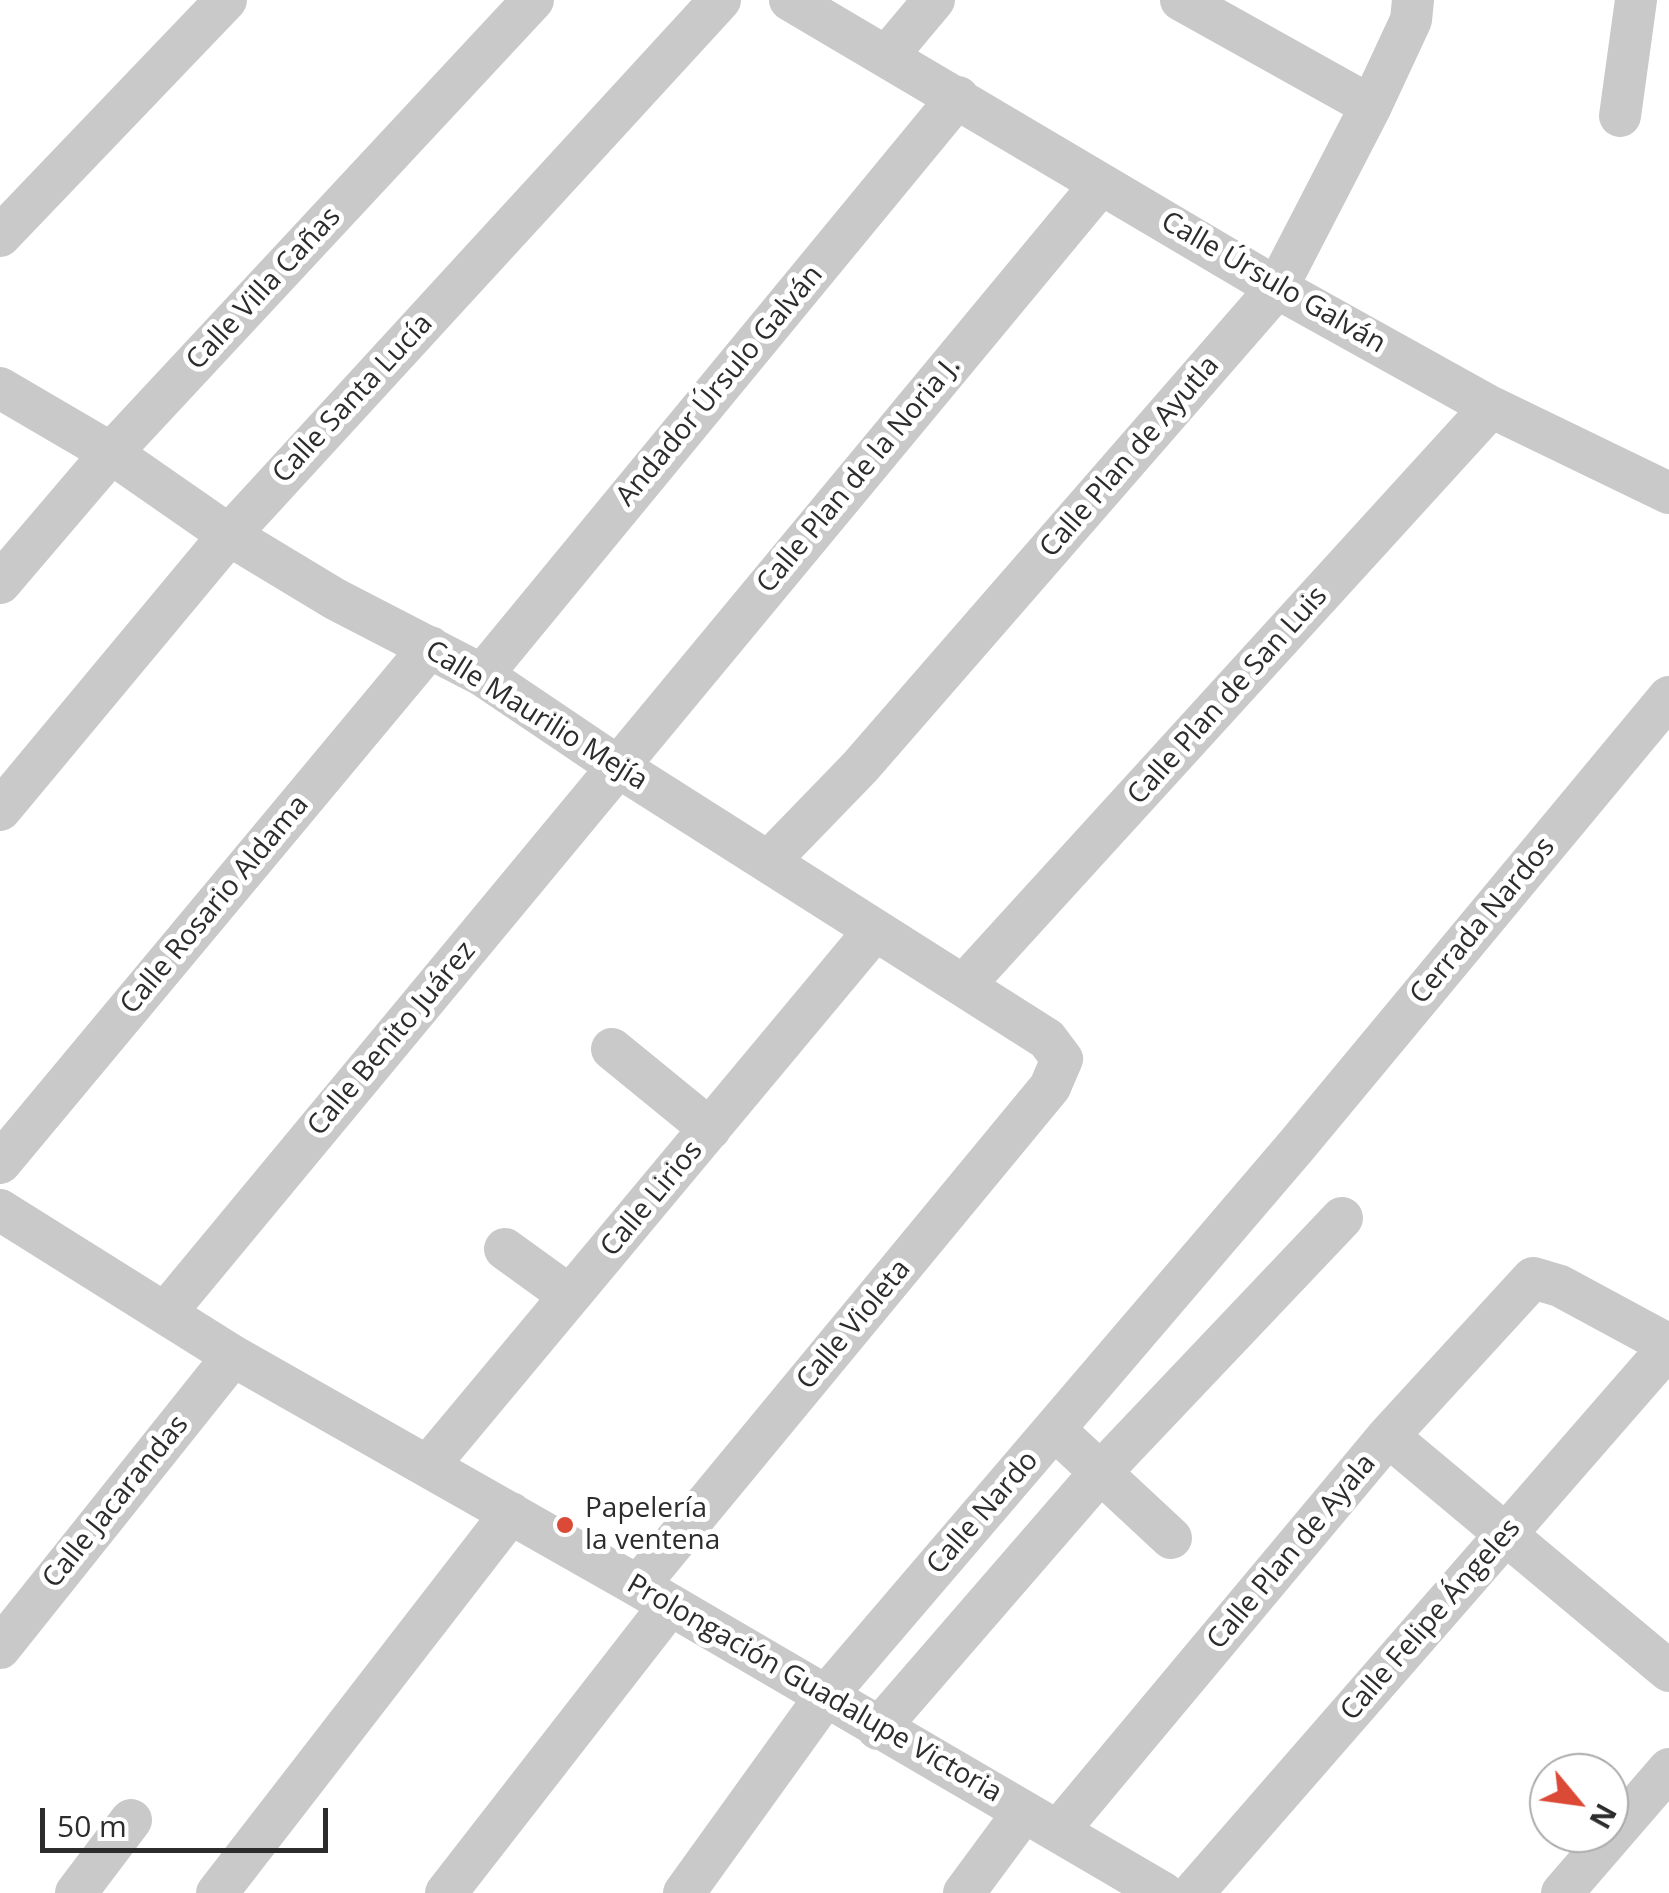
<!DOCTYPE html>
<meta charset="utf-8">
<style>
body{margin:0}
#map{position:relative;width:1669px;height:1893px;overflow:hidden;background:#fff;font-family:"Open Sans",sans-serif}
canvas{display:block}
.north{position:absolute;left:1529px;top:1753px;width:100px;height:100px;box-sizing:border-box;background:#fff;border:2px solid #ababab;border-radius:50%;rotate:119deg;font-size:28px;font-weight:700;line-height:40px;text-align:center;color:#2c2c2c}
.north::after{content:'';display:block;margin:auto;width:35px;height:45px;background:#db4a36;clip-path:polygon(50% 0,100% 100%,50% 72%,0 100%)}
.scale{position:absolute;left:40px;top:1808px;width:288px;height:45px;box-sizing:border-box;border:5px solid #2c2c2c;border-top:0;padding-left:12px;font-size:30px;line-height:35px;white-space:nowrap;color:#2c2c2c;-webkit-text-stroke:8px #fff;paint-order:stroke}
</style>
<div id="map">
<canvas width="1669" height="1893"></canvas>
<div class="north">N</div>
<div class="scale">50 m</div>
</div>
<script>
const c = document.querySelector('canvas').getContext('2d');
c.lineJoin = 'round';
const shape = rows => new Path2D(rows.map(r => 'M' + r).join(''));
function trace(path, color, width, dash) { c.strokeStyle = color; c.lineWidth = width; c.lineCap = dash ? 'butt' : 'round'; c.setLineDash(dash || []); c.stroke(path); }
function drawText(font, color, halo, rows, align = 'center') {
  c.font = font + ' "Open Sans",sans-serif'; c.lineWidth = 10; c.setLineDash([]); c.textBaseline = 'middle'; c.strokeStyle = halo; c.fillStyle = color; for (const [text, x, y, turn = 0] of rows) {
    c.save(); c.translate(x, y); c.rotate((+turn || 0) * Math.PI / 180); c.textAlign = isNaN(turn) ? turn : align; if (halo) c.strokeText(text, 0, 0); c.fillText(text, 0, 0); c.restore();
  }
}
const minor = shape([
 [790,0,1277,288,1491,407,1669,493],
 [1181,0,1371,106],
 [887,56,934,0],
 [1620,116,1636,0],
 [0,236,226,0],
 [0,388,111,453,229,535,335,599,482,675,617,766,1047,1039,1062,1059,1050,1087,638,1586],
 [0,583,111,453,533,0],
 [482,675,958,97],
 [0,810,229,535,720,0],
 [768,862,860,767,1277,288,1371,106,1411,20,1413,0],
 [964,985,1491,407],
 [612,1049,710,1129],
 [0,1163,430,647],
 [0,1210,233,1356,638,1586,1163,1893],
 [505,1249,570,1296],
 [167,1311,1101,184],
 [1055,1430,1171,1538],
 [1388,1436,1669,1671],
 [428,1466,875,930],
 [0,1648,233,1356],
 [878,1729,1099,1474,1342,1218],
 [1058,1831,1388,1436,1533,1278,1560,1286,1669,1345],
 [76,1893,131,1820],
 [217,1893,511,1513],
 [446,1893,670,1605],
 [684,1893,825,1697,1297,1145,1669,697],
 [964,1893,1023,1813],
 [1193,1893,1669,1347],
 [1562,1893,1669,1769]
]);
const markers = [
 [565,1525,10,"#db4a36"]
];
const streetNames = [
 ["Calle Úrsulo Galván",1273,283,30],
 ["Calle Villa Cañas",264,289,-47],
 ["Andador Úrsulo Galván",720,386,-50],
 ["Calle Santa Lucía",353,399,-47],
 ["Calle Plan de Ayutla",1130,457,-49],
 ["Calle Plan de la Noria J.",859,475,-50],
 ["Calle Plan de San Luis",1228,696,-48],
 ["Calle Maurilio Mejía",536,716,32],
 ["Calle Rosario Aldama",215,905,-50],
 ["Cerrada Nardos",1483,921,-50],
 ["Calle Benito Juárez",392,1039,-50],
 ["Calle Lirios",652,1199,-50],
 ["Calle Violeta",854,1325,-50],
 ["Calle Jacarandas",116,1502,-51],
 ["Calle Nardo",983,1513,-49],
 ["Calle Plan de Ayala",1292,1552,-50],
 ["Calle Felipe Ángeles",1431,1620,-49],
 ["Prolongación Guadalupe Victoria",814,1689,30]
];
const poiNames = [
 ["Papelería",585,1509],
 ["la ventena",585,1541]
];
trace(minor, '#c9c9c9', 42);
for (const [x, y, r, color] of markers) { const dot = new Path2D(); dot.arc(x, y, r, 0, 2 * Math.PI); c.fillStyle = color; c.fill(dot); trace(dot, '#fff', 4); }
drawText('28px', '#2c2c2c', '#fff', streetNames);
drawText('28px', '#2c2c2c', '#fff', poiNames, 'left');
</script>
